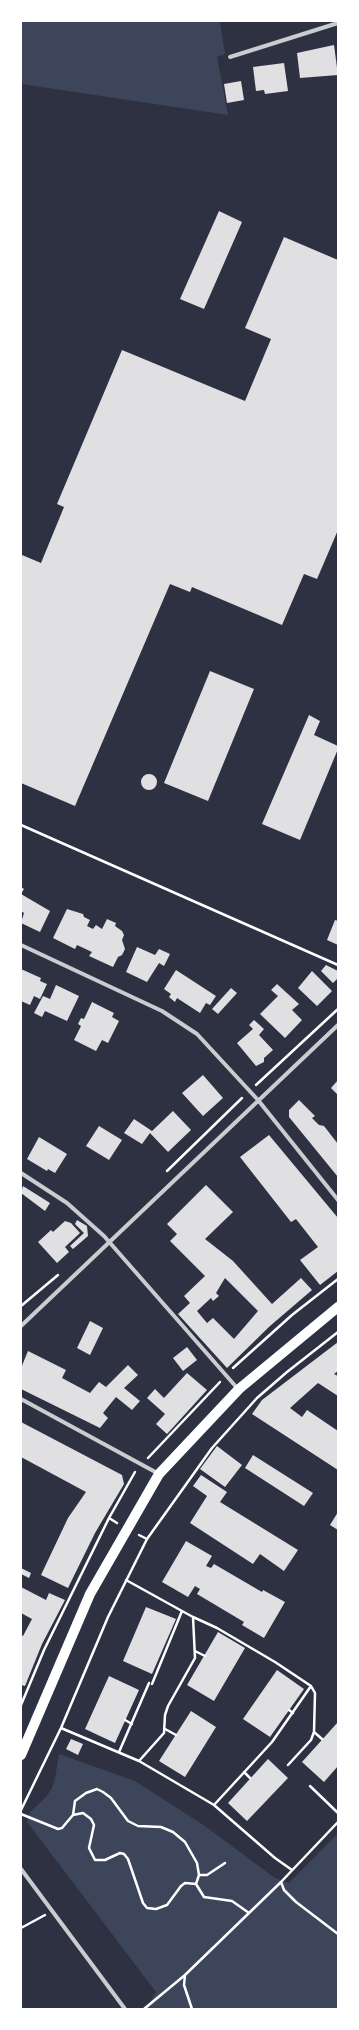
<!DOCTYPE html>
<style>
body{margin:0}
#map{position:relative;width:359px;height:2030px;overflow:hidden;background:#2d3142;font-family:Poppins,sans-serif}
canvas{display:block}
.frame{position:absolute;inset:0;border:22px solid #fff;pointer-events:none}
</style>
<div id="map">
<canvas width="359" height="2030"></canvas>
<div class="frame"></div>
</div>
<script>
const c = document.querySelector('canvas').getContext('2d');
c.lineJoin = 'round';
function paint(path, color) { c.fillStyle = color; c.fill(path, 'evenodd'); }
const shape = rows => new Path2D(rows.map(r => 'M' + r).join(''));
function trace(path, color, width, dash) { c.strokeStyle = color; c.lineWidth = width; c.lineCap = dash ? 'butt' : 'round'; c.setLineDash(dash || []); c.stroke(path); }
const green = shape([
 [21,21,220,21,225,54,217,57,228,115,21,84],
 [59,1754,135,1781,205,1826,275,1878,289,1883,338,1833,338,2009,145,2009,156,1992,27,1822,30,1812,46,1797,52,1788,55,1778]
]);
const building = shape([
 [334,45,338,75,300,78,297,53],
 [284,63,288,91,265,94,264,90,256,91,253,67],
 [241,81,244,100,227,103,224,84],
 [219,211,242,222,204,309,180,299],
 [284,237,338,260,338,530,317,579,304,574,282,625,192,587,190,592,170,584,75,806,21,783,21,557,22,555,41,563,64,507,57,504,122,350,245,401,271,339,245,328],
 [210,671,254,689,208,801,164,783],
 [309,715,320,721,314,735,338,746,338,749,300,840,262,824],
 '141 782a8 8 0 1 1 16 0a8 8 0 1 1-16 0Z',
 [21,887,24,889,21,894,50,911,40,932,21,923,24,913,21,911],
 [67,909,83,914,84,917,90,920,87,926,93,929,96,925,102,929,107,919,116,923,115,926,122,931,124,935,122,940,125,949,122,955,118,957,113,967,89,956,92,952,77,945,75,949,53,938],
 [335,920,338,921,338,945,327,940],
 [137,947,155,955,159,949,170,954,164,966,159,963,147,982,126,972],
 [326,965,338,971,338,978,333,983,321,971],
 [21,969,41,978,40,981,47,984,40,999,34,996,30,1005,21,1001],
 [176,970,216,996,210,1005,206,1003,200,1013,177,998,175,1002,169,997,171,994,164,989],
 [312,971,332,991,317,1006,298,988],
 [277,984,299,1004,292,1010,302,1020,285,1038,260,1014,278,996,271,990],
 [56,985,79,996,67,1021,45,1011,42,1017,34,1013,43,996,50,999],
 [231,988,237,993,218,1014,212,1009],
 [92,1002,114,1013,112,1017,119,1021,108,1043,102,1040,96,1051,74,1040,81,1026,78,1024,81,1018,84,1019],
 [254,1020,264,1029,259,1035,273,1050,264,1058,264,1062,256,1066,237,1043,253,1029,249,1025],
 [203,1075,223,1098,203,1116,182,1093],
 [338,1080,338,1095,331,1088],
 [299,1100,315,1116,312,1118,319,1125,324,1126,338,1144,338,1177,289,1117,289,1110],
 [173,1111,191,1130,168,1152,150,1133,142,1144,124,1133,134,1119,152,1131],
 [99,1126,122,1140,109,1160,86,1146],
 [269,1135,338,1218,338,1271,320,1285,300,1260,318,1247,296,1219,291,1222,240,1157],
 [39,1137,67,1154,55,1173,48,1169,47,1171,27,1159],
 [206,1185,233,1212,205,1239,233,1261,272,1304,301,1278,312,1290,270,1326,227,1368,178,1314,190,1303,184,1296,205,1276,170,1241,177,1234,167,1224],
 [225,1278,258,1311,234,1339,213,1318,207,1323,197,1311,211,1298,213,1301,219,1296,216,1293],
 [23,1186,50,1203,45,1211,21,1193],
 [77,1220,87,1226,88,1236,73,1249,70,1246,84,1233,75,1224],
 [65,1221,71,1223,80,1233,65,1247,69,1252,57,1263,38,1242,51,1230,53,1232],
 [90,1321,103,1328,90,1355,77,1348],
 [338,1342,338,1371,334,1374,338,1376,338,1396,318,1383,290,1408,302,1417,307,1410,338,1431,338,1470,252,1414,262,1400],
 [187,1347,197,1360,183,1371,173,1358],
 [28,1351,66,1370,62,1378,90,1393,99,1382,106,1387,128,1365,138,1375,124,1388,140,1401,132,1410,116,1397,103,1413,108,1418,100,1428,21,1389,21,1368],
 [187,1373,207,1390,167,1434,156,1424,165,1414,147,1398,155,1389,164,1398],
 [21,1422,122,1475,124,1484,95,1533,68,1588,41,1575,68,1518,86,1492,21,1457],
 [217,1446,242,1465,225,1487,200,1469],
 [253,1455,313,1493,304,1506,245,1468],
 [201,1475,227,1492,220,1502,298,1550,284,1571,260,1554,253,1564,190,1523,207,1496,193,1486],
 [338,1512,338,1530,330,1525],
 [186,1541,212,1556,206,1566,211,1568,214,1564,262,1592,263,1590,285,1602,264,1638,242,1625,244,1622,197,1594,200,1589,195,1586,188,1597,162,1582],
 [21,1568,31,1573,29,1578,21,1574],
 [21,1587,46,1600,49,1593,65,1600,42,1644,25,1686,21,1685,21,1635,23,1636,32,1619,21,1613],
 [146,1607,176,1619,152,1674,123,1661],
 [218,1632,245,1648,214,1701,187,1685],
 [277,1670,304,1689,270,1737,243,1719],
 [109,1676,139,1690,115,1743,85,1729],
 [191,1711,216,1727,185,1777,159,1761],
 [338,1722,338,1766,324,1782,302,1762],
 [71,1739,83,1744,78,1755,66,1749],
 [268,1759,288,1778,247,1821,228,1803]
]);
const path = shape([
 [21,825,338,965],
 [256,1085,338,1009],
 [167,1171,242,1098],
 [21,1306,58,1275],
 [233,1368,292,1315,338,1279],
 [148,1458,220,1382],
 [109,1518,135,1472],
 [139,1535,147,1539,212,1448,257,1398,287,1372,338,1332],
 [147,1539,108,1617,61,1728,139,1761,214,1805,275,1858,292,1870],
 [126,1580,182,1611,152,1684],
 [193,1617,217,1628,275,1662,311,1686,272,1742,214,1805],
 [195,1651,205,1656],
 [21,1705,44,1650,109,1518,117,1523],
 [289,1710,293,1713],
 [125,1720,132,1724],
 [165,1729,176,1735],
 [314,1732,322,1739],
 [119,1752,149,1683],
 [139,1761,164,1733,165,1715,168,1706,195,1658,193,1617,182,1611],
 [288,1765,311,1740,314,1732,315,1693,311,1686],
 [244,1772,250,1778],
 [310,1786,338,1813],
 [21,1810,61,1728],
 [21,1814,58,1829,62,1828,73,1815,75,1801,86,1793,97,1789,103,1792,111,1798,128,1821,138,1826,161,1827,173,1832,185,1842,197,1863,199,1875,196,1884,204,1897,232,1901,249,1913],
 [73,1815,83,1813,91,1819,94,1825,89,1848,95,1860,105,1860,120,1853,124,1854,128,1859,143,1903,147,1908,156,1909,167,1905,181,1886,185,1883,196,1884],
 [199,1875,207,1875,225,1863],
 [281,1882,284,1890,296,1902,338,1934],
 [21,1928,45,1915],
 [185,1975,184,1985,192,2009],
 [144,2009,185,1975,281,1882,338,1822]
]);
const minor = shape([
 [230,57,338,23],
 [21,945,162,1011,197,1034,258,1100,338,1200],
 [21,1173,67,1203,104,1236,238,1389],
 [21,1326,338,1025],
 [21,1399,159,1474],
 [21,1869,125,2009]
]);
const primary = shape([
 [21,1755,90,1594,159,1474,239,1389,338,1307]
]);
paint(green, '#3c4559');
paint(building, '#e0e0e3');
trace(path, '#fff', 2.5);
trace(minor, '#caccd0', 4);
trace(primary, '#fff', 10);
</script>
